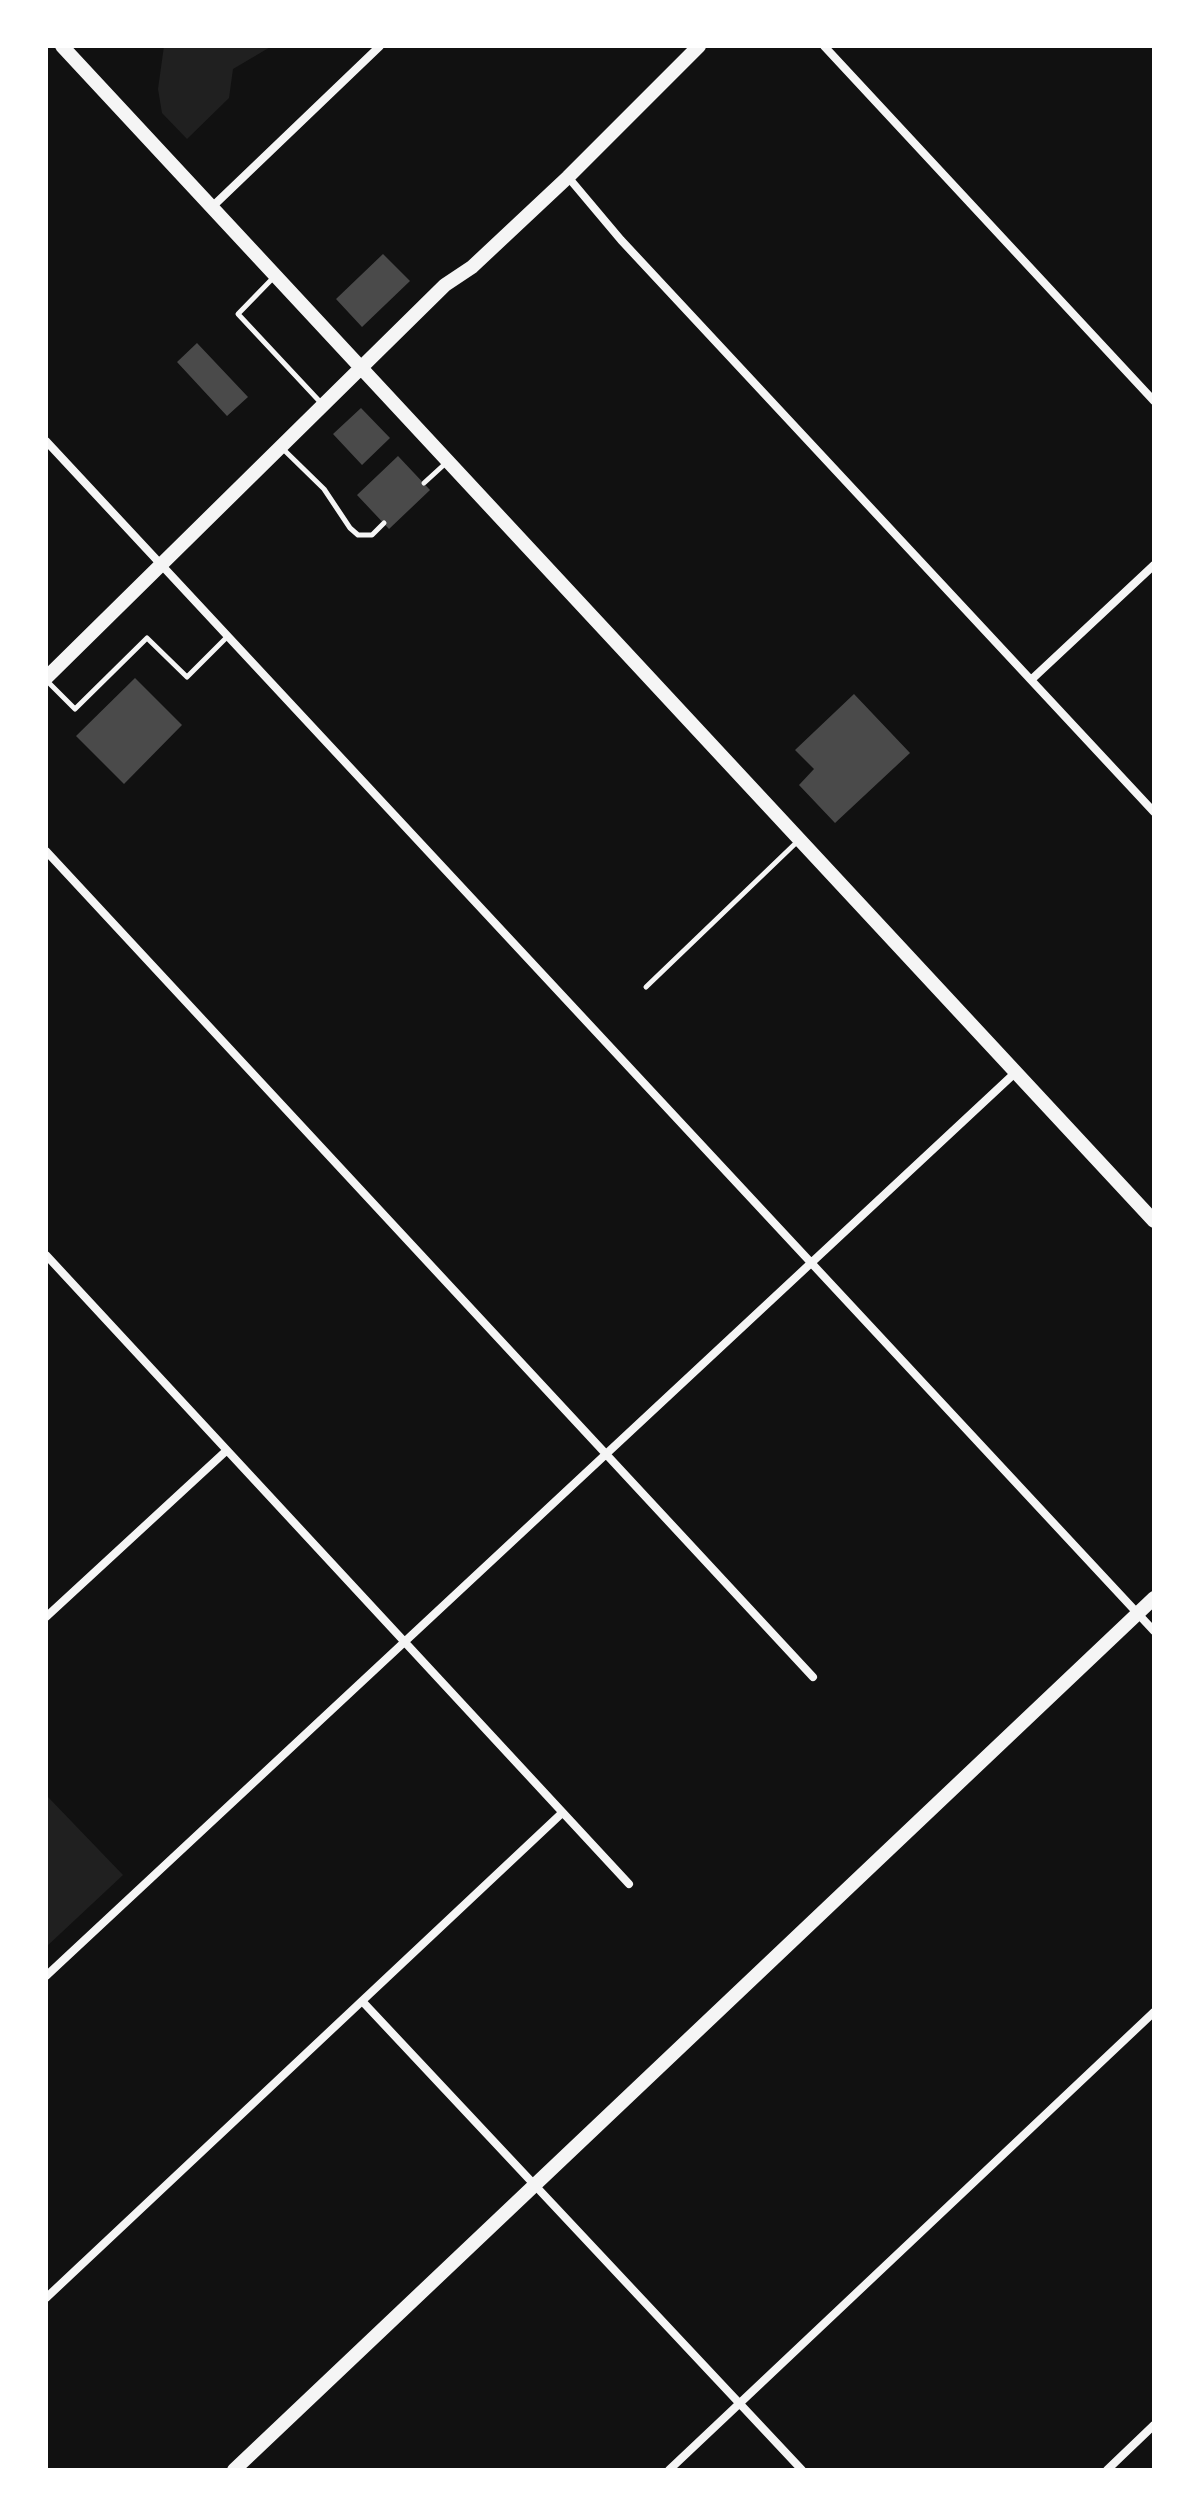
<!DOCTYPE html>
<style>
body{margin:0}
#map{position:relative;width:1200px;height:2516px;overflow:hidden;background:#111;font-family:"Space Grotesk",sans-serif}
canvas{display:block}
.frame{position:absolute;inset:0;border:48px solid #fff;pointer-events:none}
</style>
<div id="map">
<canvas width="1200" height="2516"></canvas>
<div class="frame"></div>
</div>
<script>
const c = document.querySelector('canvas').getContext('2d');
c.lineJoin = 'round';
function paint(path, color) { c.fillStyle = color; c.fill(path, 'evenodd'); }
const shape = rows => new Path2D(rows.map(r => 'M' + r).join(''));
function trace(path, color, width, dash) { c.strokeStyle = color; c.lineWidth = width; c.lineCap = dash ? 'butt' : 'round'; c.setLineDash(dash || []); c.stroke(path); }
const green = shape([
 [164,46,272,46,233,69,229,98,187,139,162,113,158,89],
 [48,1797,123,1875,46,1947,46,1800]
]);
const building = shape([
 [383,254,410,281,362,327,336,299],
 [197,343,248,397,227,416,177,362],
 [361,408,390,438,362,465,333,434],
 [398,456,430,490,389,529,357,495],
 [135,678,182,725,124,784,76,736],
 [854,694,910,753,835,823,799,785,814,769,795,750]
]);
const service = shape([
 [273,278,238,314,323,405],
 [282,448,324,489,350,528,358,535,372,535,384,523],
 [424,483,447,462],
 [47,681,75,709,147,638,187,677,227,637],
 [646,987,799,840]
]);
const minor = shape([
 [824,46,1154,401],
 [568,177,621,240,1154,812],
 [212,207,380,46],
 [46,441,1154,1631],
 [1031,680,1154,565],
 [46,851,813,1677],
 [46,1255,629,1884],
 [46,1617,226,1451],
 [46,1976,1016,1072],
 [362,2001,802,2470],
 [46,2298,562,1813],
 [669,2470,1154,2012],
 [1107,2470,1154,2425]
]);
const tertiary = shape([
 [62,46,1154,1221],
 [46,678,445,285,472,267,568,177,699,46]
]);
const secondary = shape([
 [234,2470,1154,1598]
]);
paint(green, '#202020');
paint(building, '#4a4a4a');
trace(service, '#f5f5f5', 5);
trace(minor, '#f5f5f5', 8);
trace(tertiary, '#f5f5f5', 14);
trace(secondary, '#f5f5f5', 14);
</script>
